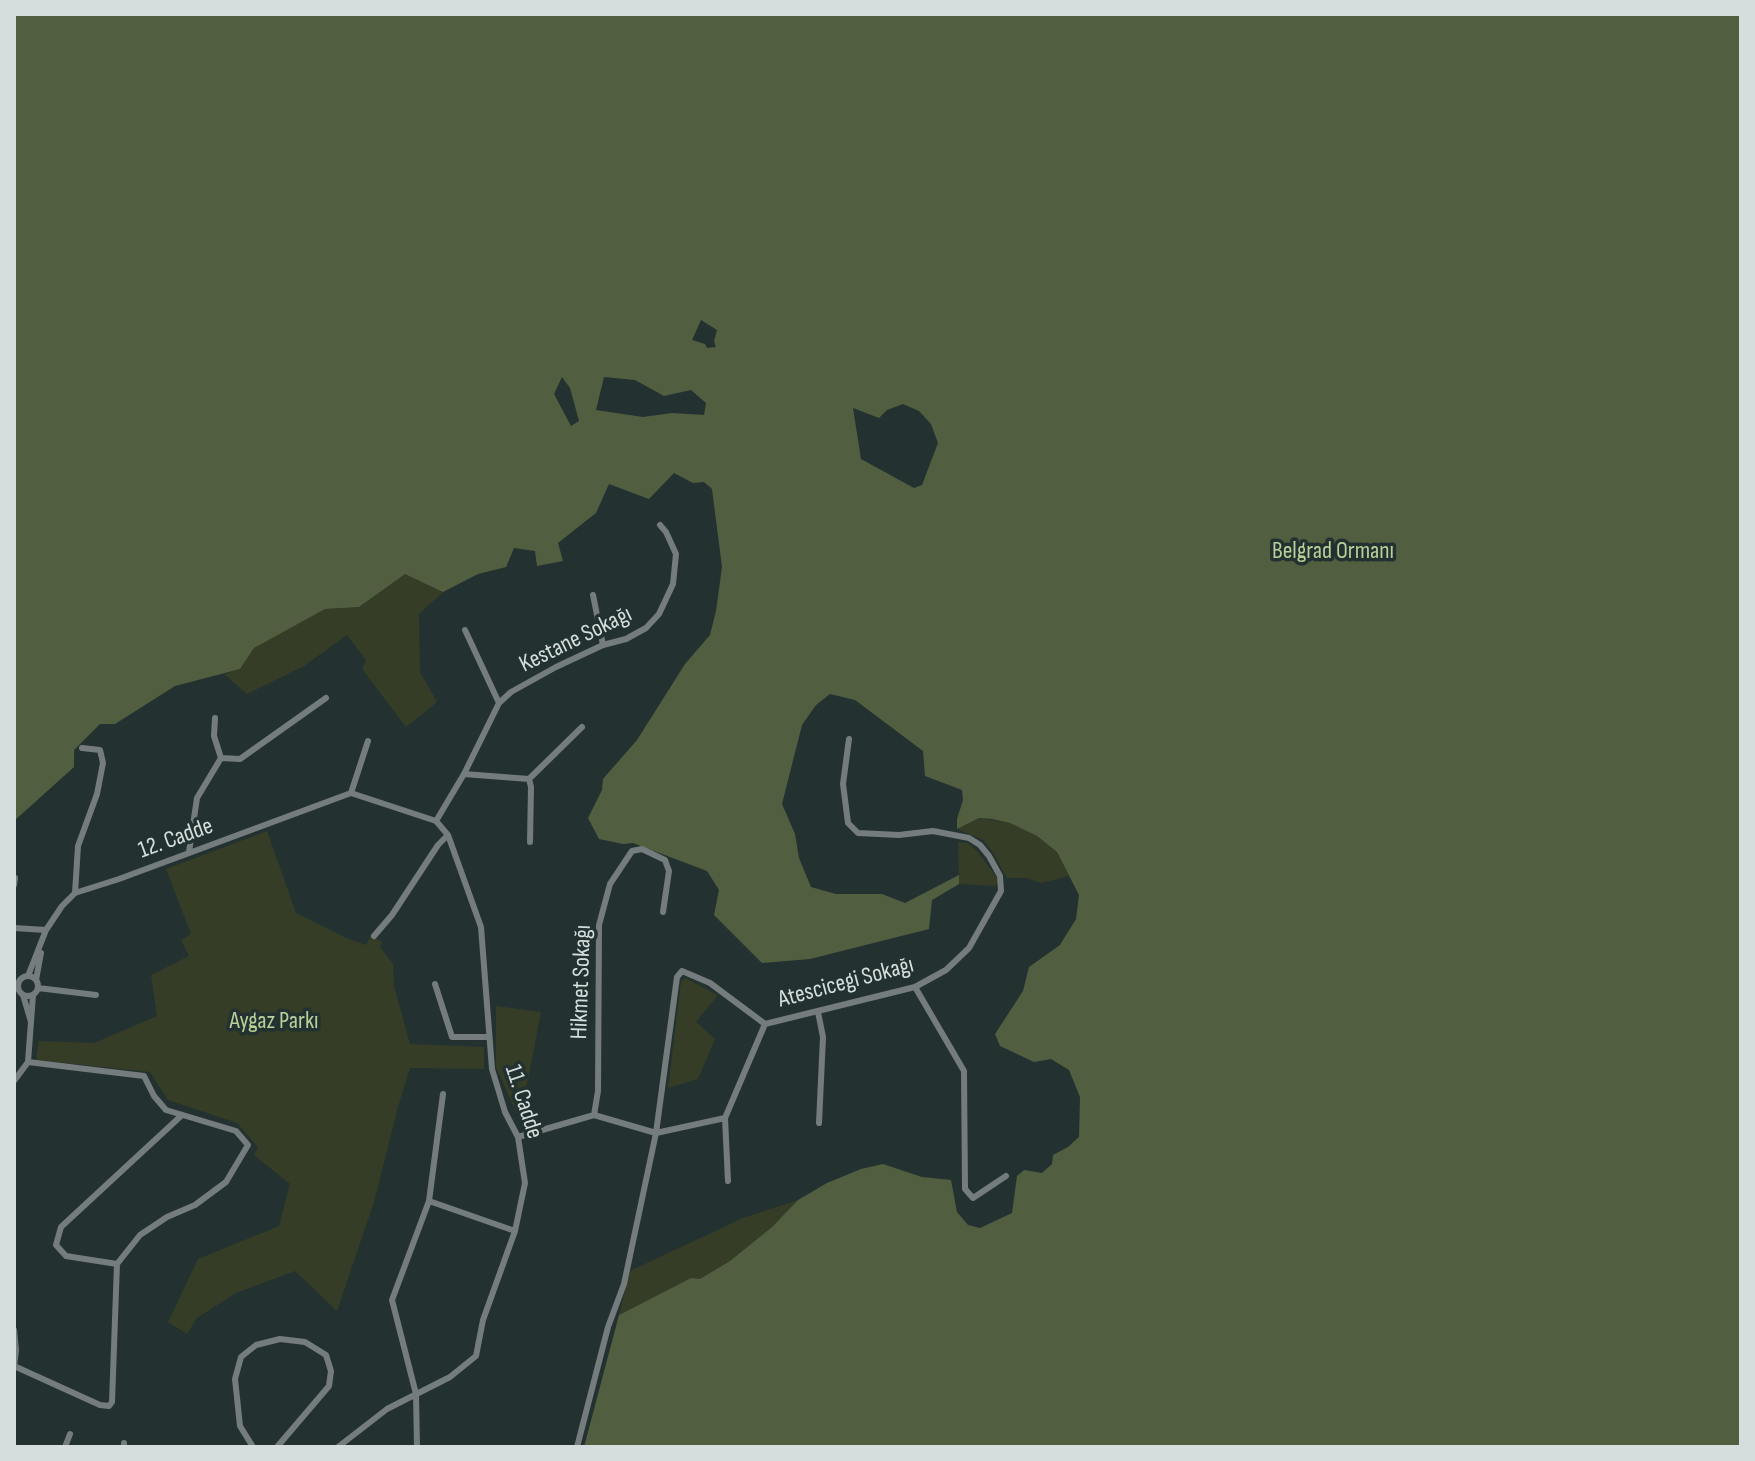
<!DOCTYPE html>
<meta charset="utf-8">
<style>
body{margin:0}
#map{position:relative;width:1755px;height:1461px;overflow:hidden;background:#233231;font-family:"Sofia Sans Condensed",sans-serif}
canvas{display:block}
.frame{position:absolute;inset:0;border:16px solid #d5dedd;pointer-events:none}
</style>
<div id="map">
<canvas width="1755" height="1461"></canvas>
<div class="frame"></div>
</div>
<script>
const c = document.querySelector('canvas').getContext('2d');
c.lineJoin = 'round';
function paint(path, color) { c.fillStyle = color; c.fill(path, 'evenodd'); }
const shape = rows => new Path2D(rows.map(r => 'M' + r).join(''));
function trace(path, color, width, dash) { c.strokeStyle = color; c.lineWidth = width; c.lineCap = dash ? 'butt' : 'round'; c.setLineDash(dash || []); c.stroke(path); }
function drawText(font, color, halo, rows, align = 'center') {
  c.font = font + ' "Sofia Sans Condensed",sans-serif'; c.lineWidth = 7; c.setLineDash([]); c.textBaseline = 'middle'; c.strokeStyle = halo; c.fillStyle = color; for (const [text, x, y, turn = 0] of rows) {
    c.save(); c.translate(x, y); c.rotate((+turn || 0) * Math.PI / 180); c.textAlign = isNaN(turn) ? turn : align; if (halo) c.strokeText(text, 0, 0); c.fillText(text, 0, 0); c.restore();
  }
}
const green = shape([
 [405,573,443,592,419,614,420,672,437,702,406,727,362,669,366,660,347,635,304,666,247,694,224,674,240,669,254,648,291,627,325,609,359,607],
 [979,818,1010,823,1037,836,1057,852,1069,876,1042,883,1026,878,1007,878,992,851,983,840,957,829],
 [267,831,296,913,349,939,366,945,371,935,382,942,380,947,393,964,394,986,410,1044,484,1047,484,1069,410,1068,398,1107,374,1202,337,1311,295,1271,236,1293,197,1318,187,1334,168,1322,198,1259,279,1226,290,1184,254,1155,258,1147,237,1123,168,1100,150,1072,36,1060,39,1041,94,1043,157,1016,151,975,189,956,181,940,191,934,166,869],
 [958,842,968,843,977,851,996,876,998,882,995,886,959,884],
 [685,978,718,995,696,1022,715,1039,698,1079,668,1088,681,982],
 [496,1006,541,1012,520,1121,496,1067],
 [798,1200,772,1227,730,1261,700,1279,691,1278,619,1315,630,1271,743,1218]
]);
const forest = shape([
 [14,14,1741,14,1741,1447,584,1447,619,1315,691,1278,700,1279,730,1261,772,1227,798,1200,827,1183,861,1169,883,1164,922,1177,951,1180,957,1212,968,1225,980,1228,1012,1213,1017,1176,1024,1170,1042,1173,1052,1164,1053,1155,1068,1147,1079,1137,1080,1097,1069,1070,1051,1059,1034,1062,1000,1046,995,1034,1023,991,1029,967,1060,945,1076,919,1079,895,1057,852,1037,836,1010,823,992,819,979,818,957,829,957,819,963,800,962,790,925,776,923,751,855,700,830,694,816,705,802,725,782,804,795,834,799,858,811,887,836,894,882,894,905,903,959,875,959,884,932,900,929,929,810,959,762,963,714,915,719,890,707,871,633,843,623,844,599,839,588,818,602,790,603,779,637,740,685,664,710,635,716,611,722,567,712,489,704,482,693,483,674,473,649,499,609,484,596,513,558,543,563,561,537,566,535,551,514,548,506,567,478,574,443,592,405,574,359,607,325,609,254,648,240,669,175,686,115,724,100,724,74,750,74,767,14,821],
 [701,320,717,330,714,341,716,347,707,348,705,344,692,340],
 [562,377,570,388,579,421,571,426,554,394],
 [604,377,635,380,664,396,691,390,706,403,704,415,672,413,643,417,596,410],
 [903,404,919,411,931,424,938,443,922,485,914,488,861,459,853,408,879,418,887,410]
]);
const street = shape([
 [593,595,603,645],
 [465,630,499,703],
 [215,718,214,736,221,758],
 [464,774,529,779,531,787,530,842],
 [529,779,582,727],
 [351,793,368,741],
 [436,821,464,774,499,703,511,692,556,667,603,645,626,639,646,628,659,614,673,584,676,554,666,532,660,525],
 [189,852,197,798,221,758,240,759,326,698],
 [14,885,15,878],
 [75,893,78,846,97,794,103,763,100,750,82,748],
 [14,928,46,930],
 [374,936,392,915,438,845,448,835],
 '18 986a10 10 0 1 1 20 0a10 10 0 1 1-20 0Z',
 [28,976,46,930,62,906,75,893,119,879,351,793],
 [36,980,41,953],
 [435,984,452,1037,488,1037],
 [915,987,964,1071,965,1189,973,1198,1006,1176],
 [38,988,96,995],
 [23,995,31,1022],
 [818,1012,823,1037,819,1123],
 [765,1024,915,987,946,970,969,948,1001,891,1000,876,989,856,980,845,969,838,933,831,899,835,858,833,848,823,843,784,849,739],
 [14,1081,28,1062,33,995],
 [594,1115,598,1091,599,925,610,884,632,851,642,849,665,860,669,871,663,912],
 [518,1137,594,1115,656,1133,725,1118],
 [728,1181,725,1118,765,1024],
 [429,1201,515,1231],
 [117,1264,66,1256,56,1245,61,1227,182,1115],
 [14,1330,16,1350,14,1367],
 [14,1366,100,1405,109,1406,112,1402,117,1264,140,1235,167,1217,195,1205,226,1182,248,1145,236,1131,166,1110,154,1096,144,1076,28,1062],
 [65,1447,70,1434],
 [124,1447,124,1443],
 [253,1447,240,1426,235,1379,241,1357,256,1345,280,1339,305,1342,326,1355,331,1371,329,1386,277,1447],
 [338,1447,387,1409,450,1377,476,1356,483,1320,515,1231,525,1183,518,1137,505,1112,492,1069,481,927,448,835,436,821,351,793],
 [417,1447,416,1394,392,1300,429,1201,443,1094],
 [577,1447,608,1327,624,1284,656,1133,677,977,682,971,710,983,765,1024]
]);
const parkNames = [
 ["Belgrad Ormanı",1333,552],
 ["Aygaz Parkı",274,1022]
];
const streetNames = [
 ["Kestane Sokağı",576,640,-26],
 ["12. Cadde",176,839,-20],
 ["Hikmet Sokağı",582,982,-88],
 ["Atescicegi Sokağı",846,983,-15],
 ["11. Cadde",523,1102,72]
];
paint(green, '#353d27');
paint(forest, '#525e40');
trace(street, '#757c7e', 6);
drawText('24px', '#bad099', '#233231', parkNames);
drawText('24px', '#d5dedd', '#233231', streetNames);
</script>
